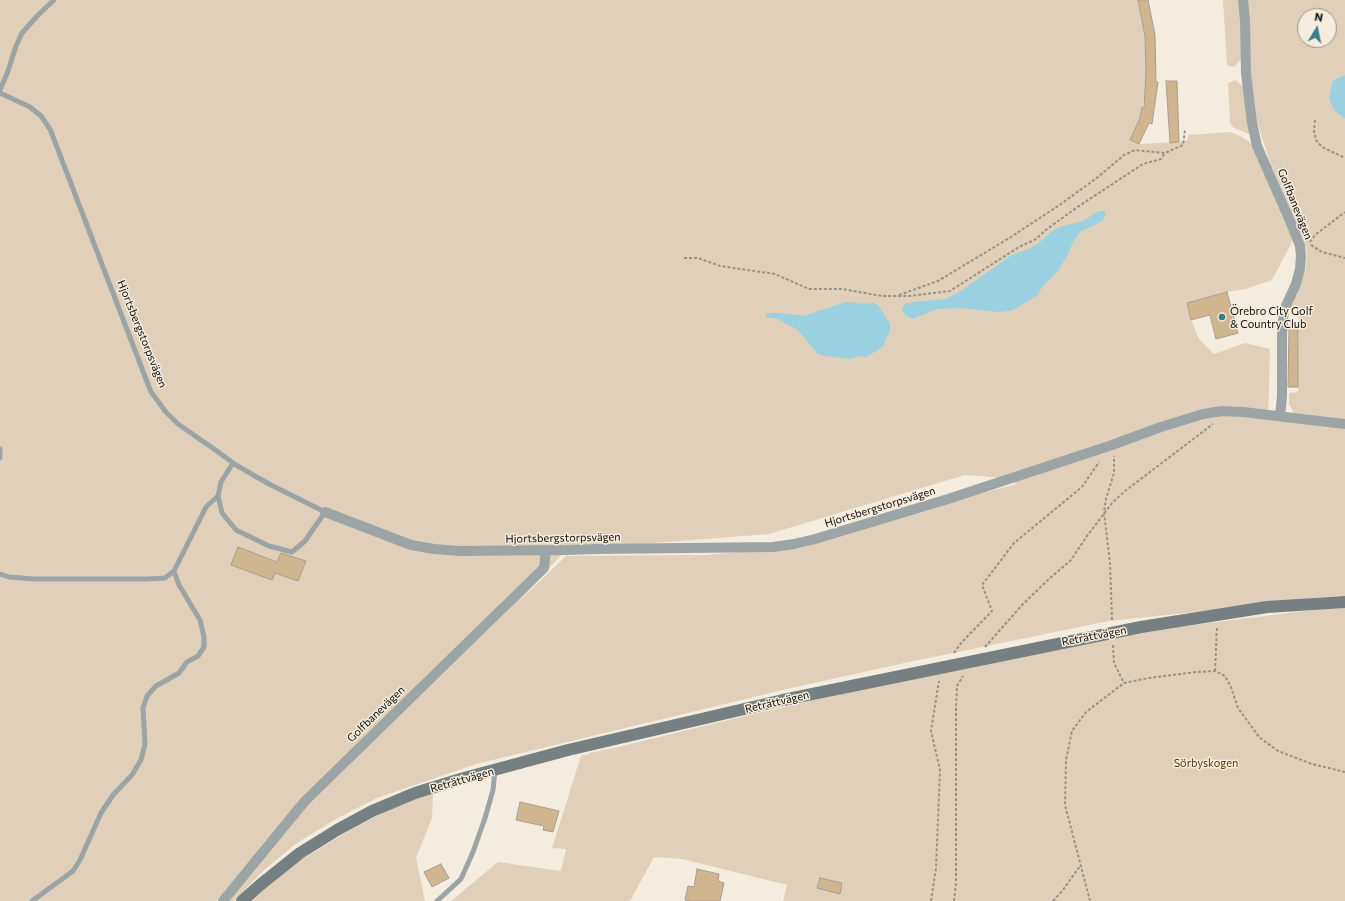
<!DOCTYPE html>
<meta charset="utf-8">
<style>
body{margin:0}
#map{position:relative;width:1345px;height:901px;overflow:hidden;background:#f4ecdf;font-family:Commissioner,sans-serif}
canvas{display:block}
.north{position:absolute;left:1297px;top:8px;width:40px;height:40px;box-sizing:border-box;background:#f4ecdf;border:1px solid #99938a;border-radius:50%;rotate:10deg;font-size:11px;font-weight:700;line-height:16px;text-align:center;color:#100e0a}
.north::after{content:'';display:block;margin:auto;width:14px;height:18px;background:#397c8c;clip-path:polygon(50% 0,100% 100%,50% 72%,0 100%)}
</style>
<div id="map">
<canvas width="1345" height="901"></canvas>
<div class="north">N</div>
</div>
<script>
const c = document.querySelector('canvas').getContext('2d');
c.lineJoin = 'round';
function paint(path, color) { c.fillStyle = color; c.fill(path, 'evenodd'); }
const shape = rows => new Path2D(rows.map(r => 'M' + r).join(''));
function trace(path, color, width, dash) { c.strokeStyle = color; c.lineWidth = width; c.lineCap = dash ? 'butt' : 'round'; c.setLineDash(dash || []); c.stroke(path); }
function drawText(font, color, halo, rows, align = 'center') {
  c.font = font + ' Commissioner,sans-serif'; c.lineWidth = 3; c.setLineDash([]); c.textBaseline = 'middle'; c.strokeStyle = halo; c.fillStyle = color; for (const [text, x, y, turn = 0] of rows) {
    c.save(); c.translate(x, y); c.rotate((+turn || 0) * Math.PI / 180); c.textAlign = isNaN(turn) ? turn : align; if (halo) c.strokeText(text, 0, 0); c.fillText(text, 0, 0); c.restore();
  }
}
const green = shape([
 [0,0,1138,0,1145,36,1146,71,1144,99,1140,118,1130,140,1140,144,1179,142,1188,140,1188,135,1230,132,1242,137,1254,145,1293,237,1290,246,1272,280,1246,289,1227,292,1187,303,1191,320,1199,339,1214,354,1245,343,1270,349,1268,419,1345,428,1345,596,1320,597,1215,610,1109,621,909,662,787,689,476,764,377,798,336,819,297,843,264,870,234,901,226,901,258,852,216,901,0,901],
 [965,475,1004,478,1017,484,958,499,793,547,706,555,566,556,519,601,566,550,769,534],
 [1223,0,1239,0,1241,24,1241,59,1235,66,1232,67,1229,66,1227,64],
 [1248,0,1345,0,1345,75,1333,80,1341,116,1345,119,1345,420,1294,413,1289,404,1289,393,1298,392,1299,309,1291,309,1291,304,1306,269,1307,252,1300,231,1269,159,1256,119,1251,75],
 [1305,16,1329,16,1329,40,1305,40],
 [1235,80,1243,86,1251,135,1234,128,1230,123,1228,83],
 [1345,608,1345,901,783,901,787,885,682,859,654,857,630,901,451,901,498,862,561,871,566,849,552,848,581,756,589,754,589,753,618,747,741,717,858,690,1112,635,1321,609],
 [433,794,432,818,416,858,425,901,249,901,301,860,352,829,401,803]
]);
const water = shape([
 [1345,75,1345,119,1334,110,1329,98,1333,80],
 [1099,211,1104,211,1106,214,1102,221,1080,232,1074,240,1068,254,1058,271,1042,287,1038,295,1011,311,998,312,960,308,937,309,912,319,905,315,902,309,906,303,945,299,956,294,1012,255,1028,249,1039,243,1052,231,1062,226,1081,222],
 [846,302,865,304,873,303,878,305,890,324,890,330,883,346,875,352,865,357,858,356,850,359,824,356,817,353,797,329,788,325,778,319,766,317,766,313,781,313,804,316]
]);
const building = shape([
 [1138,0,1148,0,1155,35,1156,82,1158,82,1152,124,1149,123,1139,144,1130,140,1140,118,1142,107,1144,107,1146,71,1145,36,1138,0],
 [1166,81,1177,81,1179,142,1170,143,1166,81],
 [1227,292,1238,333,1216,339,1210,315,1191,320,1187,303,1227,292],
 [1289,326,1298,326,1298,387,1288,387,1289,326],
 [238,547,277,562,281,553,306,561,298,581,275,573,272,580,231,565,238,547],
 [520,802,559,811,553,832,543,830,544,826,516,820,520,802],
 [441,864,449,878,432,887,424,872,441,864],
 [697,869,719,874,718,881,724,883,720,901,691,901,685,900,688,886,694,887,697,869],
 [820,878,842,883,840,894,817,888,820,878]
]);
const path = shape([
 [1315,120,1314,131,1316,140,1322,147,1345,158],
 [1310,242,1315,235,1345,212],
 [1311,245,1322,252,1345,258],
 [684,258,698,258,720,266,775,274,809,289,842,289,882,296,910,296,950,291,1019,247,1036,239,1047,229,1079,206,1143,164,1161,159,1165,153],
 [899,295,938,281,1011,237,1061,204,1098,177,1124,155,1135,150,1165,153,1183,145,1185,130],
 [1112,620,1110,563,1104,512,1106,499,1114,473,1114,456],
 [1113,645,1114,663,1124,683],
 [985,647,1023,604,1049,579,1071,560,1087,536,1113,502,1125,491,1213,424],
 [954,653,962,642,992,611,982,585,1014,543,1082,487,1099,462],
 [1215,671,1217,626],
 [931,901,936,868,940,770,931,731,939,681],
 [954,901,956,883,956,707,957,686,963,676],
 [1053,901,1063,890,1080,866],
 [1090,901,1065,805,1066,760,1072,731,1086,712,1124,683,1149,678,1196,672,1215,671,1225,676,1231,687,1238,708,1259,737,1278,751,1312,764,1345,772]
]);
const lane = shape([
 [0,90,8,71,16,46,22,33,38,15,54,0],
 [0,93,30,107,41,116,50,129,151,392,166,412,178,424,214,449,236,465,269,484,325,512,305,541,292,552,269,546,236,530,222,513,218,496,221,482,233,463],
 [0,449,0,458],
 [0,574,9,577,34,579,147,579,165,578,174,571,206,507,218,496],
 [32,901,73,871,80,860,101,813,113,795,132,775,141,760,145,744,143,708,147,696,156,686,179,673,187,662,198,656,204,647,204,637,200,620,179,585,174,571],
 [437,901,461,879,473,852,485,818,493,790,495,770]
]);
const street = shape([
 [1243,0,1245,20,1246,73,1252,123,1257,146,1291,223,1300,246,1301,256,1300,269,1296,284,1284,310,1282,334,1282,396,1280,416],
 [325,512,411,545,434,549,459,551,566,550,597,549,773,547,794,544,815,539,948,499,1109,446,1161,427,1203,414,1222,411,1243,412,1345,424],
 [223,901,305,801,544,568,546,550]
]);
const secondary = shape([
 [242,901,260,885,300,853,337,830,372,811,415,793,464,778,568,750,783,700,1141,627,1267,607,1345,602]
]);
const markers = [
 [1222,317,4,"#397c8c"]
];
const streetNames = [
 ["Golfbanevägen",1295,204,68],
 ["Hjortsbergstorpsvägen",142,334,68],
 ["Hjortsbergstorpsvägen",880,507,-17],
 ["Hjortsbergstorpsvägen",563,538,-1],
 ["Reträttvägen",1094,636,-11],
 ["Reträttvägen",777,702,-13],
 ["Golfbanevägen",376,714,-44],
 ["Reträttvägen",462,780,-16]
];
const poiNames = [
 ["Örebro City Golf",1230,311],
 ["& Country Club",1230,324]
];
const parkNames = [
 ["Sörbyskogen",1206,763]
];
paint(green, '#e0d0b9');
paint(water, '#9ad0df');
paint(building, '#d0b68f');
trace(building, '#a69e93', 1);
trace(path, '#98938a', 2, [3, 2]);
trace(lane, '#9da4a5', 5);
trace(street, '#9da4a5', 10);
trace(secondary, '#768083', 12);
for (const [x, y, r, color] of markers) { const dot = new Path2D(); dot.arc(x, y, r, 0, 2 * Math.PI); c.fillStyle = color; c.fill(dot); trace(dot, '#f4ecdf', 1.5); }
drawText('11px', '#100e0a', '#f4ecdf', streetNames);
drawText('11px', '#100e0a', '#f4ecdf', poiNames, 'left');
drawText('11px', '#533906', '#f4ecdf', parkNames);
</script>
